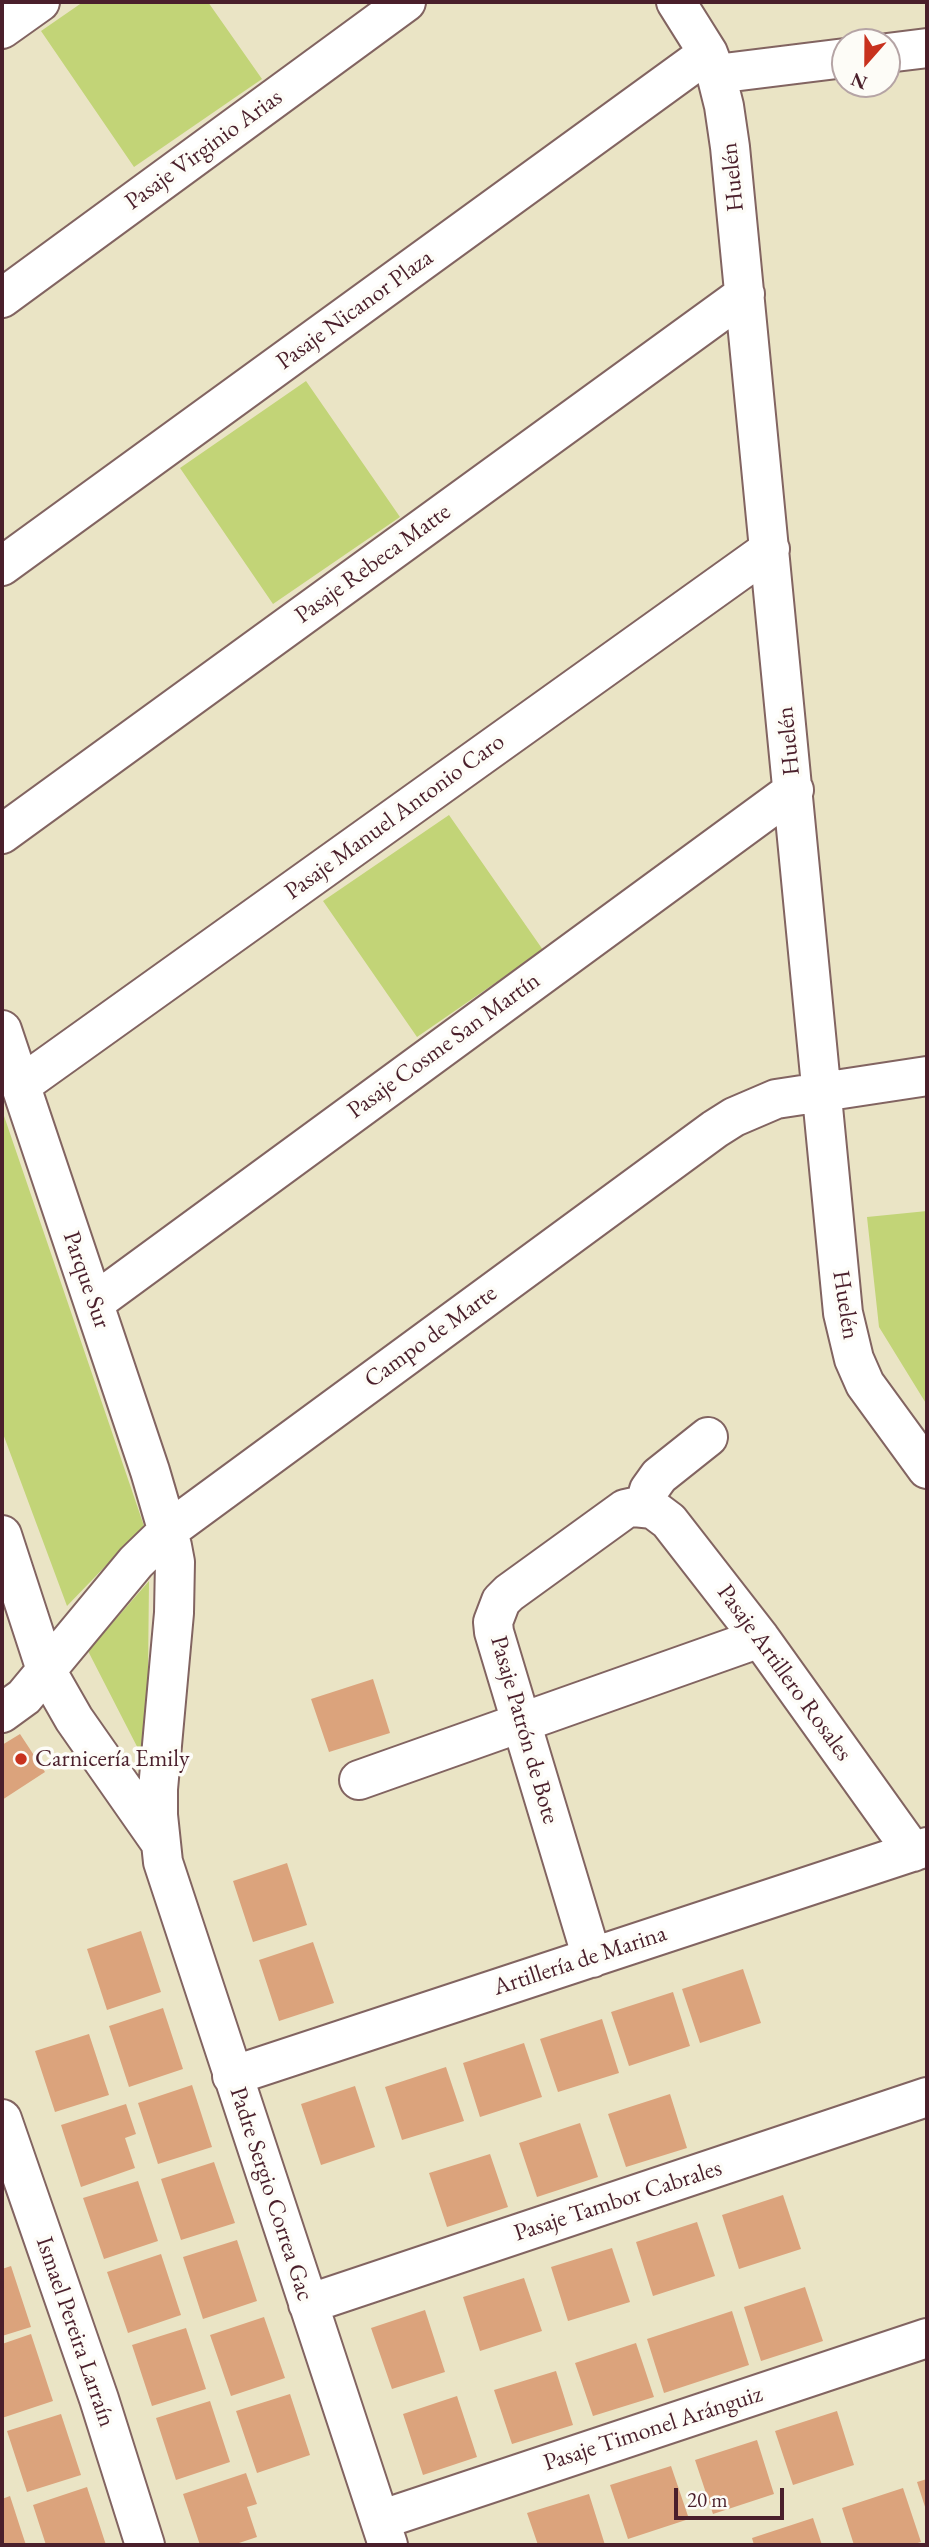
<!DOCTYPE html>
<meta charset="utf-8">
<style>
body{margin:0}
#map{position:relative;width:929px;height:2547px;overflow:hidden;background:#eae4c5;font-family:"EB Garamond",serif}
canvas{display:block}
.frame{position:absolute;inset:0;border:4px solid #4a1f2b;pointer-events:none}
.north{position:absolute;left:831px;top:28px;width:70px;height:70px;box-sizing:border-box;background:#fdfcf7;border:2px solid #b5a4a5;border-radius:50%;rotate:201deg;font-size:19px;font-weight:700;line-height:28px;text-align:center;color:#4a1f2b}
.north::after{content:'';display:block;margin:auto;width:24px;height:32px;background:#c8321e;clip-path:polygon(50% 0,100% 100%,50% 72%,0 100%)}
.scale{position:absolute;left:674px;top:2488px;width:110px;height:32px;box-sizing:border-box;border:4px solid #4a1f2b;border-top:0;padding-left:9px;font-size:21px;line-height:24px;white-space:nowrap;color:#4a1f2b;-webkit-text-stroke:5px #fdfcf7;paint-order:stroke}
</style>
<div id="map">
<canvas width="929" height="2547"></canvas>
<div class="frame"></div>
<div class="north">N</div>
<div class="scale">20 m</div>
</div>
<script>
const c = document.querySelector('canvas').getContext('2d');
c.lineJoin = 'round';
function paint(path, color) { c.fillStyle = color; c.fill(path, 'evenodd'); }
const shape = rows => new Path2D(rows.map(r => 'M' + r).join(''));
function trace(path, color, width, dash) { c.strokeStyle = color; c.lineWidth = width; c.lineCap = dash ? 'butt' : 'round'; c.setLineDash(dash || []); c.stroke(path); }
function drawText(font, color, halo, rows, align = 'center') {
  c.font = font + ' "EB Garamond",serif'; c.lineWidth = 7; c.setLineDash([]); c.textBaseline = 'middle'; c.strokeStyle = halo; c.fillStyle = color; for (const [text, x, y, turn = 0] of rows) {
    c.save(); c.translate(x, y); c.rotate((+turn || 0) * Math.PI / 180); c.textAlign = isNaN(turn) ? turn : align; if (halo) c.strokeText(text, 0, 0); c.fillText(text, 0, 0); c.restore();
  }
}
const green = shape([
 [83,2,208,2,262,79,134,167,41,31],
 [306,381,400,517,273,604,180,468],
 [449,815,543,950,417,1037,323,901],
 [2,1110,144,1526,67,1606,2,1431],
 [927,1211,927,1405,879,1327,867,1217],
 [149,1581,147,1766,88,1651]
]);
const building = shape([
 [373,1679,390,1733,329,1752,311,1699],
 [20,1734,45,1772,2,1800,2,1745],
 [287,1863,307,1925,253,1942,233,1881],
 [141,1931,161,1992,107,2010,87,1949],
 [313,1942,334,2003,279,2021,259,1960],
 [743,1969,761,2023,700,2043,682,1989],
 [673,1992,690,2046,629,2066,611,2012],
 [163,2008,183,2069,129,2087,109,2026],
 [602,2019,619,2073,558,2092,540,2039],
 [89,2034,109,2095,55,2112,35,2051],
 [524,2043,542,2097,480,2117,463,2063],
 [446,2067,464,2121,402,2140,385,2087],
 [192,2085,212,2147,158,2164,138,2103],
 [355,2086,375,2147,321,2165,301,2104],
 [670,2094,687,2148,626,2167,608,2114],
 [126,2104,136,2134,125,2138,135,2168,81,2187,61,2125],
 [580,2123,598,2177,537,2197,519,2143],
 [490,2154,508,2207,447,2227,429,2173],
 [214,2162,235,2223,181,2240,161,2179],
 [138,2181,158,2241,104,2259,83,2198],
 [783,2195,801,2249,739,2269,722,2215],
 [697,2222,715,2276,653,2296,636,2242],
 [237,2240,257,2301,203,2319,183,2257],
 [612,2248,630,2302,568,2321,551,2267],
 [161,2254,181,2315,128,2333,107,2272],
 [11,2266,31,2327,2,2336,2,2269],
 [524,2278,542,2331,480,2351,463,2297],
 [805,2287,823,2341,761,2361,744,2307],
 [425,2310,445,2372,392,2389,371,2328],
 [732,2311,749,2365,664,2393,647,2339],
 [264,2317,285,2378,231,2396,210,2335],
 [186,2328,206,2389,152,2406,132,2345],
 [31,2334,53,2401,2,2418,2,2344],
 [636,2343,654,2397,593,2416,575,2363],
 [556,2371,573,2425,512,2444,494,2390],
 [290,2394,310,2455,257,2473,236,2411],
 [457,2396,477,2457,423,2475,403,2414],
 [210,2401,230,2462,176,2480,156,2418],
 [837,2411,854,2465,793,2485,775,2431],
 [61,2414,81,2475,27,2492,7,2431],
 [757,2440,774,2494,713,2514,695,2460],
 [671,2466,689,2519,628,2539,610,2485],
 [246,2473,257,2504,247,2507,257,2537,233,2545,200,2545,183,2494],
 [927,2479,927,2513,917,2482],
 [87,2487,106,2545,46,2545,33,2505],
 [903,2488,921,2542,911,2545,854,2545,842,2508],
 [589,2494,605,2545,538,2545,527,2513],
 [10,2496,20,2527,26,2545,2,2545,2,2499],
 [813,2518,822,2545,754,2545,752,2538]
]);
const street = shape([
 [676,2,708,53,716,74,724,106,730,147,843,1313,854,1359,865,1384,927,1469],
 [2,29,40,2],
 [887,53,927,48],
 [716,74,845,58],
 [2,298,406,2],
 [2,566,708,53],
 [2,834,745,294],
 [2,1030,150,1471,172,1546,175,1562,174,1613,158,1789,158,1815,163,1862,388,2545],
 [21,1085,770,549],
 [94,1303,794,790],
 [644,1507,649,1490,659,1476,708,1437],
 [2,1535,46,1670,74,1719,160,1842],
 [2,1713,24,1697,136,1562,169,1530,715,1129,734,1117,776,1099,927,1076],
 [359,1780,760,1638],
 [592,1958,494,1632,493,1622,501,1601,509,1593,625,1509,634,1507,653,1509,669,1521,760,1638,913,1852],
 [232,2076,927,1847],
 [2,2119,99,2399,145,2545],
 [308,2304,927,2097],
 [380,2520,927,2338]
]);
const markers = [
 [21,1759,7,"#c8321e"]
];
const streetNames = [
 ["Pasaje Virginio Arias",204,150,-36],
 ["Huelén",733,177,-96],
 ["Pasaje Nicanor Plaza",355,310,-36],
 ["Pasaje Rebeca Matte",373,564,-36],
 ["Huelén",789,741,-96],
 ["Pasaje Manuel Antonio Caro",395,817,-36],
 ["Pasaje Cosme San Martín",444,1046,-36],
 ["Parque Sur",86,1280,71],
 ["Huelén",845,1305,81],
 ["Campo de Marte",431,1337,-36],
 ["Pasaje Artillero Rosales",784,1673,54],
 ["Pasaje Patrón de Bote",524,1730,74],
 ["Artillería de Marina",580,1961,-18],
 ["Padre Sergio Correa Gac",271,2194,72],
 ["Pasaje Tambor Cabrales",618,2201,-18],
 ["Ismael Pereira Larraín",75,2332,71],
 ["Pasaje Timonel Aránguiz",653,2429,-18]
];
const poiNames = [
 ["Carnicería Emily",35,1759]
];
paint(green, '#c2d477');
paint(building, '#dba37c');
trace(street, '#826461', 42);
trace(street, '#fff', 38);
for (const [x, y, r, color] of markers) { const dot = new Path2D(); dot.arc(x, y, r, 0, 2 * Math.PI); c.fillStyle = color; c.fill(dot); trace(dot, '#fdfcf7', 2.5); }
drawText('24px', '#4a1f2b', '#fdfcf7', streetNames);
drawText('24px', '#4a1f2b', '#fdfcf7', poiNames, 'left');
</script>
